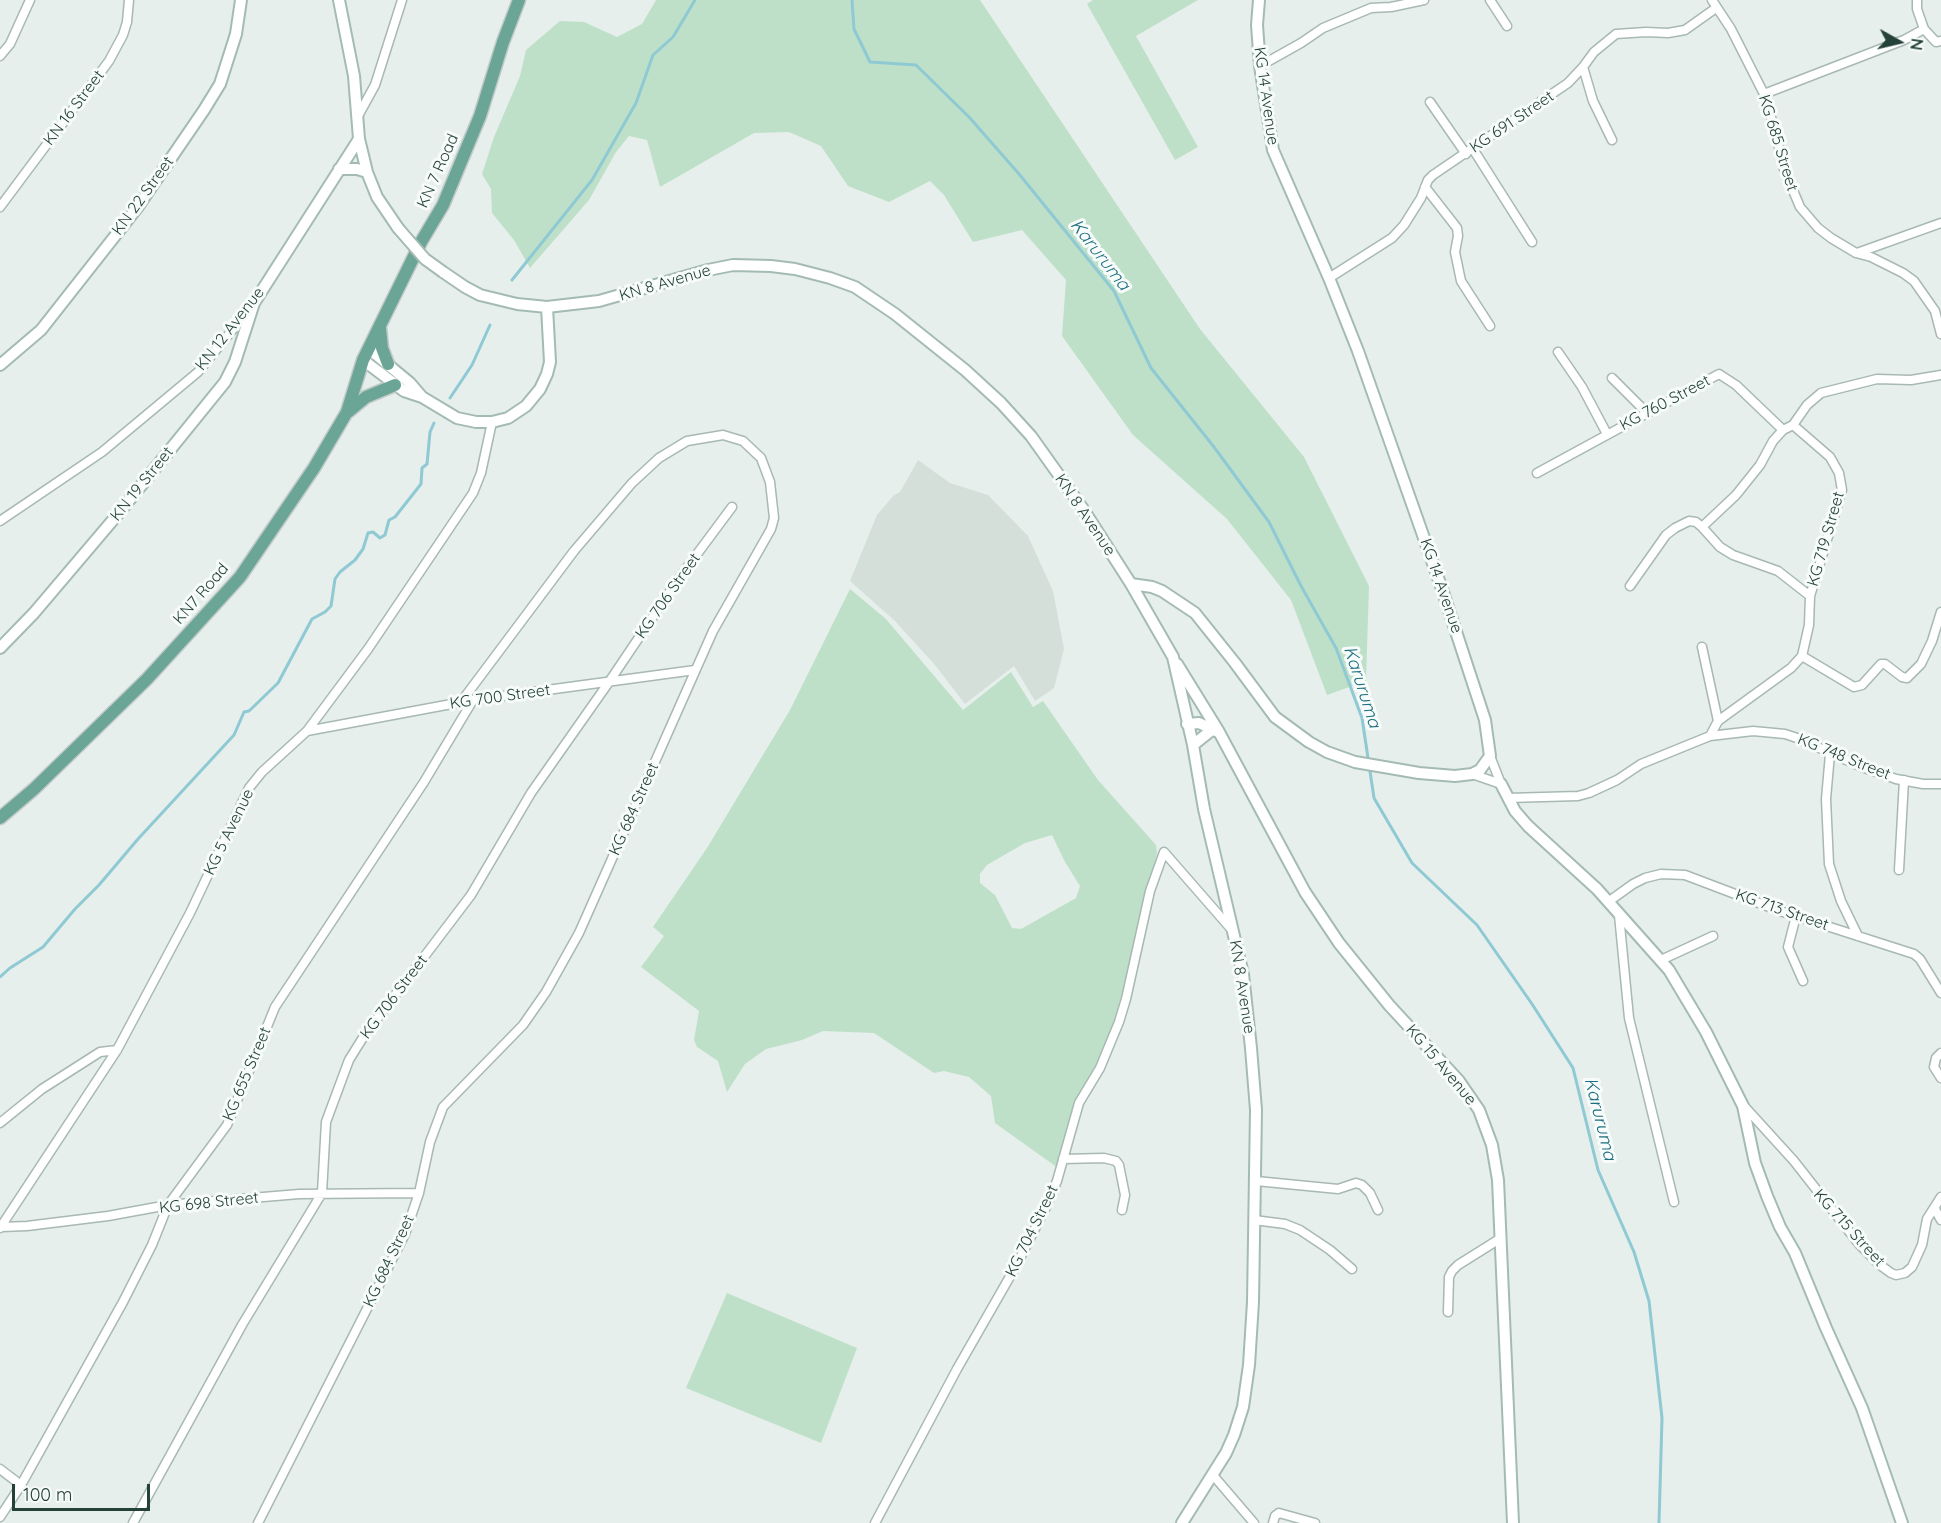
<!DOCTYPE html>
<style>
body{margin:0}
#map{position:relative;width:1941px;height:1523px;overflow:hidden;background:#e6efeb;font-family:Quicksand,sans-serif}
canvas{display:block}
.north{position:absolute;left:1869px;top:12px;width:60px;height:60px;-webkit-text-stroke:4px #f7fbf9;paint-order:stroke;rotate:98deg;font-size:16px;font-weight:700;line-height:24px;text-align:center;color:#24423a}
.north::after{content:'';display:block;margin:auto;width:21px;height:27px;background:#24423a;clip-path:polygon(50% 0,100% 100%,50% 72%,0 100%)}
.scale{position:absolute;left:12px;top:1484px;width:138px;height:27px;box-sizing:border-box;border:3px solid #24423a;border-top:0;padding-left:8px;font-size:18px;line-height:21px;white-space:nowrap;color:#24423a;-webkit-text-stroke:4px #f7fbf9;paint-order:stroke}
</style>
<div id="map">
<canvas width="1941" height="1523"></canvas>
<div class="north">N</div>
<div class="scale">100 m</div>
</div>
<script>
const c = document.querySelector('canvas').getContext('2d');
c.lineJoin = 'round';
function paint(path, color) { c.fillStyle = color; c.fill(path, 'evenodd'); }
const shape = rows => new Path2D(rows.map(r => 'M' + r).join(''));
function trace(path, color, width, dash) { c.strokeStyle = color; c.lineWidth = width; c.lineCap = dash ? 'butt' : 'round'; c.setLineDash(dash || []); c.stroke(path); }
function drawText(font, color, halo, rows, align = 'center') {
  c.font = font + ' Quicksand,sans-serif'; c.lineWidth = 6; c.setLineDash([]); c.textBaseline = 'middle'; c.strokeStyle = halo; c.fillStyle = color; for (const [text, x, y, turn = 0] of rows) {
    c.save(); c.translate(x, y); c.rotate((+turn || 0) * Math.PI / 180); c.textAlign = isNaN(turn) ? turn : align; if (halo) c.strokeText(text, 0, 0); c.fillText(text, 0, 0); c.restore();
  }
}
const built = shape([
 [918,460,950,483,988,495,1028,536,1053,591,1064,649,1054,688,1035,701,1014,666,965,704,935,665,895,621,850,581,877,515,894,495,900,492]
]);
const green = shape([
 [656,0,980,0,1200,329,1304,457,1369,586,1366,681,1327,695,1291,600,1227,519,1133,435,1062,336,1066,280,1022,230,973,242,944,195,930,181,889,202,848,186,821,146,789,132,754,133,660,187,647,140,629,136,616,152,589,200,530,268,514,240,492,213,491,189,482,174,494,137,520,76,526,50,560,21,584,22,617,37,642,24],
 [1093,0,1198,0,1136,36,1198,147,1175,160,1087,4],
 [850,589,886,619,963,710,1011,672,1033,707,1043,701,1098,780,1156,845,1157,853,1141,926,1127,1010,1111,1048,1075,1106,1058,1168,995,1123,991,1096,969,1077,944,1071,934,1073,874,1033,823,1031,802,1040,766,1049,745,1064,727,1092,718,1061,697,1047,694,1040,699,1011,641,967,664,936,653,927,707,848,790,710],
 [1052,835,1065,862,1080,886,1076,898,1021,929,1012,928,995,895,980,883,980,874,987,865,1025,843],
 [727,1293,857,1348,821,1443,686,1388]
]);
const stream = shape([
 [852,0,854,29,870,62,916,65,969,117,1019,174,1114,291,1151,368,1214,447,1269,522,1301,586,1336,648,1362,718,1374,798,1412,863,1477,925,1532,1004,1573,1068,1598,1170,1634,1252,1649,1301,1662,1418,1659,1523],
 [512,280,592,180,636,103,653,55,673,37,695,0],
 [450,398,472,365,490,325],
 [0,977,10,968,43,947,75,909,99,885,138,839,234,735,244,712,249,711,278,683,312,619,325,612,331,606,335,579,340,572,355,560,363,549,368,533,373,532,380,538,385,535,389,520,395,517,421,484,422,468,427,464,430,432,434,423]
]);
const street = shape([
 [1490,0,1507,26],
 [1712,0,1731,29,1764,94,1776,134,1784,169,1800,207,1818,228,1831,238,1856,253,1871,257,1903,273,1914,281,1935,311,1941,334],
 [1924,29,1936,42,1941,41],
 [0,56,10,44,30,0],
 [1260,66,1301,43,1323,28,1371,8,1391,7,1424,0],
 [1583,67,1593,101,1612,140],
 [1764,94,1904,40,1924,29,1917,9,1917,0],
 [1430,102,1466,154],
 [358,116,375,85,402,0],
 [1473,149,1532,242],
 [1425,187,1457,228,1458,236,1455,252,1461,281,1490,326],
 [0,207,109,61,123,35,127,22,129,0],
 [1857,253,1941,223],
 [1329,278,1392,238,1404,225,1421,198,1428,180,1433,175,1568,83,1583,67,1594,52,1616,34,1646,32,1668,33,1685,30,1716,8],
 [1558,352,1582,387,1607,434],
 [1612,378,1647,413],
 [1537,473,1719,374,1736,385,1783,430],
 [0,521,102,452,198,372,251,307],
 [1702,527,1720,547,1733,555,1778,571,1810,596],
 [1630,586,1666,535,1675,528,1689,521,1696,522,1702,527,1736,495,1760,465,1773,441,1783,430,1793,425,1807,405,1821,393,1877,379,1911,380,1941,375],
 [1702,647,1718,721],
 [1802,656,1854,687,1862,685,1881,664,1885,664,1902,677,1907,678,1921,664,1932,641,1941,612],
 [307,731,473,700,695,670],
 [1710,736,1718,721,1791,668,1802,656,1809,625,1810,596,1842,490,1839,473,1830,457,1793,425],
 [1830,754,1826,799,1829,864,1841,901,1858,936],
 [1490,756,1501,784],
 [1472,774,1501,784],
 [1508,798,1578,796,1589,793,1617,780,1641,764,1710,736,1753,731,1785,734,1797,738,1862,767,1896,779,1923,784,1941,784],
 [1899,870,1904,780],
 [1608,902,1633,884,1645,878,1661,874,1685,875,1780,911,1914,954,1920,959,1941,993],
 [1619,915,1629,1018,1674,1202],
 [1796,916,1788,947,1803,981],
 [1661,960,1713,936],
 [1941,1053,1936,1058,1934,1067,1941,1078],
 [1744,1106,1794,1161,1859,1244,1880,1265,1891,1273,1896,1275,1905,1273,1912,1267,1922,1245,1927,1219,1941,1197],
 [0,1123,42,1089,100,1052,117,1050],
 [1063,1159,1104,1158,1116,1161,1119,1165,1125,1195,1122,1210],
 [1256,1181,1338,1189,1356,1183,1362,1185,1370,1193,1378,1210],
 [1935,1209,1941,1220],
 [1254,1220,1285,1224,1300,1230,1330,1250,1352,1269],
 [1,1227,27,1226,108,1216,168,1205,299,1194,419,1193],
 [0,1228,117,1050,190,913,249,788,262,772,307,731,368,649,473,493,481,473,492,422],
 [1448,1312,1449,1277,1452,1271,1458,1265,1501,1238],
 [0,1469,21,1485],
 [1212,1474,1254,1523],
 [0,1517,21,1485,123,1302,152,1245,168,1205,227,1125,275,1007,424,782,473,700],
 [133,1523,242,1325,322,1193,326,1122,349,1060,364,1036,471,895,531,793,609,682,677,581,732,507],
 [258,1523,405,1234,419,1193,430,1142,443,1107,523,1025,546,992,579,933,713,631,771,529,774,518,770,482,761,458,743,441,723,435,687,441,659,458,632,483,574,551,461,702],
 [875,1523,957,1369,1016,1266,1046,1207,1057,1181,1079,1103,1100,1068,1119,1022,1126,999,1150,891,1164,852,1232,930],
 [1273,1523,1275,1516,1279,1513,1315,1523]
]);
const secondary = shape([
 [339,0,354,76,359,139,367,172,377,197,398,228],
 [339,169,357,169,367,172],
 [443,272,465,287,480,295,517,304,547,307,599,301,708,270,733,265,771,266,795,269,830,278,855,287,895,314,965,370,1001,403,1031,436,1083,509,1131,584,1173,657,1193,745,1204,809,1243,974,1251,1048,1256,1110,1253,1302,1249,1365,1243,1407,1234,1435,1226,1453,1182,1523],
 [369,349,410,383,422,397,457,418,476,422,492,422,508,418,526,406,540,389,547,374,550,362,547,307],
 [363,360,404,391,422,397],
 [0,365,41,330,137,208,204,110,220,84,236,34,241,0],
 [1131,584,1152,587,1162,591,1195,613,1235,663,1275,717,1309,742,1327,752,1355,762,1419,773,1455,776,1472,774,1480,770,1490,756,1485,720,1442,589,1358,351,1329,278,1273,150,1260,66,1257,25,1259,0],
 [0,648,34,613,118,514,225,382,235,362,254,303,359,139],
 [1177,664,1219,732,1305,892,1339,943,1389,1005,1459,1081,1479,1110,1492,1145,1498,1180,1513,1523],
 [1187,724,1199,723,1218,732],
 [1193,745,1213,729],
 [1501,784,1515,811,1528,826,1597,889,1669,970,1706,1032,1743,1106,1755,1163,1767,1196,1780,1227,1795,1253,1826,1328,1862,1408,1902,1523]
]);
const primary = shape([
 [380,328,382,348,388,364],
 [348,412,366,397,395,385],
 [0,818,34,789,147,679,240,577,314,468,347,412,363,360,421,242,443,205,480,116,503,42,519,0]
]);
const secondaryBridge = shape([
 [398,228,425,259,443,272]
]);
const streetNames = [
 ["KG 14 Avenue",1266,96,82],
 ["KN 16 Street",74,108,-53],
 ["KG 691 Street",1512,122,-34],
 ["KG 685 Street",1778,143,73],
 ["KN 7 Road",438,171,-66],
 ["KN 22 Street",143,196,-54],
 ["KN 8 Avenue",665,283,-16],
 ["KN 12 Avenue",230,329,-52],
 ["KG 760 Street",1665,403,-28],
 ["KN 19 Street",142,484,-51],
 ["KN 8 Avenue",1085,515,56],
 ["KG 719 Street",1826,539,-74],
 ["KG 14 Avenue",1441,586,71],
 ["KN7 Road",201,594,-49],
 ["KG 706 Street",668,596,-55],
 ["KG 700 Street",500,697,-8],
 ["KG 748 Street",1844,757,22],
 ["KG 684 Street",634,809,-66],
 ["KG 5 Avenue",229,832,-64],
 ["KG 713 Street",1782,910,19],
 ["KN 8 Avenue",1242,987,81],
 ["KG 706 Street",394,997,-53],
 ["KG 15 Avenue",1441,1065,50],
 ["KG 655 Street",247,1074,-67],
 ["KG 698 Street",209,1203,-6],
 ["KG 715 Street",1849,1228,48],
 ["KG 704 Street",1032,1231,-64],
 ["KG 684 Street",389,1261,-65]
];
const waterNames = [
 ["Karuruma",1100,255,52],
 ["Karuruma",1362,687,72],
 ["Karuruma",1600,1119,76]
];
paint(built, '#d4dfda');
paint(green, '#bfe0c8');
trace(stream, '#8ec9d4', 3);
trace(street, '#a8b8b2', 11);
trace(secondary, '#a4bbb3', 14);
trace(primary, '#c2cac8', 15);
trace(street, '#fff', 8);
trace(secondary, '#fff', 10);
trace(primary, '#6aa596', 12);
trace(secondaryBridge, '#a4bbb3', 14, []);
trace(secondaryBridge, '#fff', 10);
drawText('16px', '#24423a', '#f7fbf9', streetNames);
drawText('italic 18px', '#1c6f80', '#f7fbf9', waterNames);
</script>
